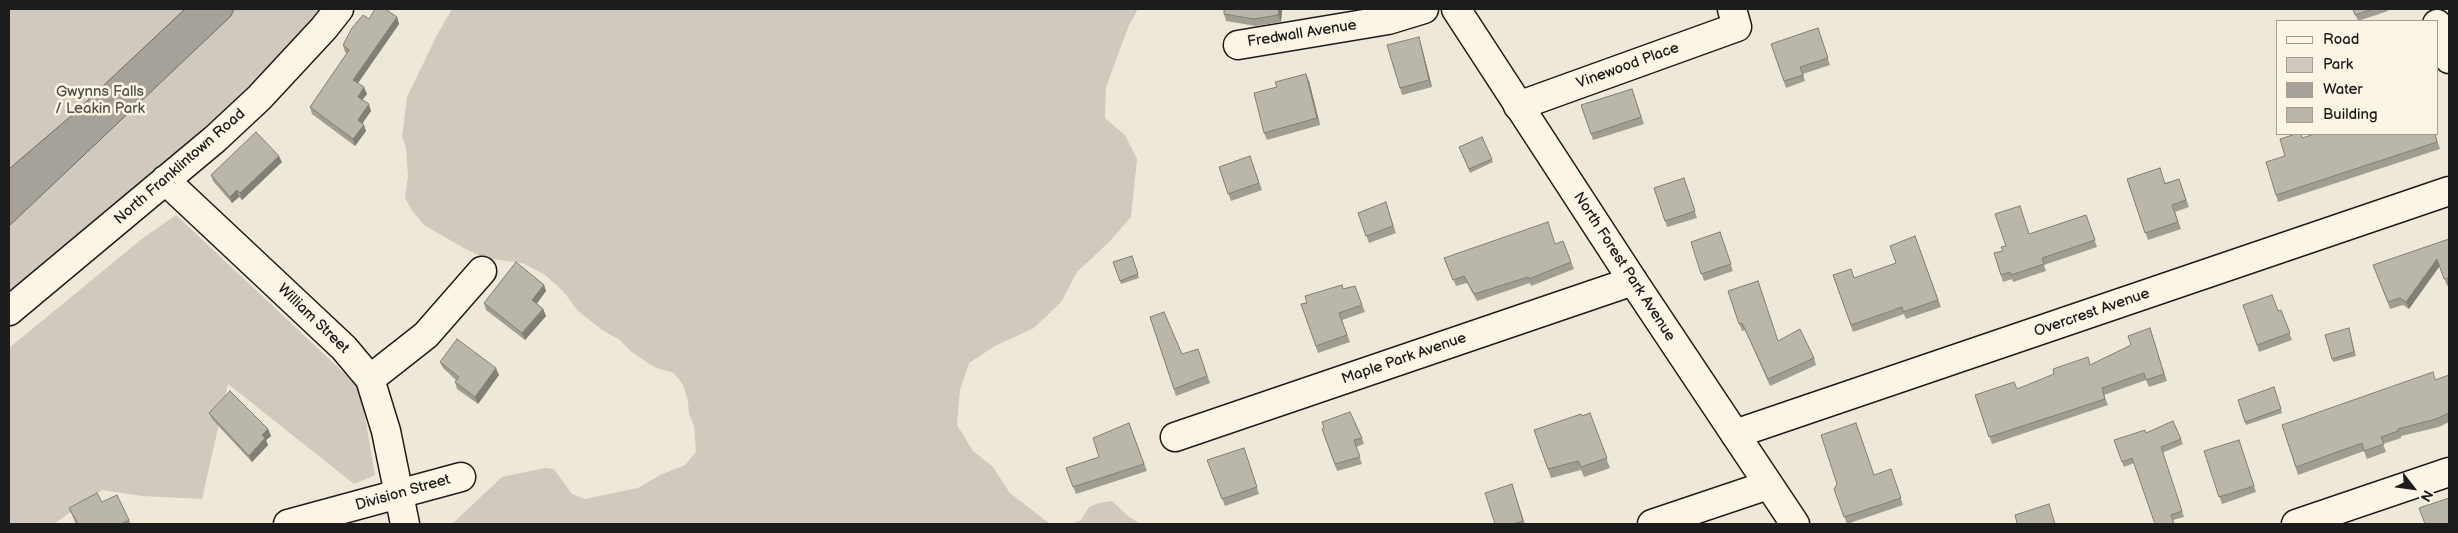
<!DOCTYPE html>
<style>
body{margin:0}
#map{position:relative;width:2458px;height:533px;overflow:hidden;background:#eee8d9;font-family:"Balsamiq Sans",sans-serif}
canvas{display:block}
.frame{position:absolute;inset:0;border:10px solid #1c1c1c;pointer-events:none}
.legend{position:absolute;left:2276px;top:20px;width:162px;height:115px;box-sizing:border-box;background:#fcf5e5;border:1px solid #a29e95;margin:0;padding:6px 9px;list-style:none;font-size:15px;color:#1c1c1c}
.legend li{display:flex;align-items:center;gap:10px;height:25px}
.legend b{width:25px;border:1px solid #a29e95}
.north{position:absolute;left:2388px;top:463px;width:50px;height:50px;-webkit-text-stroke:4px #fcf5e5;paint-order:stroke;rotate:120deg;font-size:14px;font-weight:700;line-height:20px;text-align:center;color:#1c1c1c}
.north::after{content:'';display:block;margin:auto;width:18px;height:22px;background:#1c1c1c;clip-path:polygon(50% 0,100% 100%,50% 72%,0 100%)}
</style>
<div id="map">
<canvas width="2458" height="533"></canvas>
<div class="frame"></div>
<ul class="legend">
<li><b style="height:6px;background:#fcf5e5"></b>Road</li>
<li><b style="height:14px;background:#cfcabd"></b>Park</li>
<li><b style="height:14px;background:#a7a299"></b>Water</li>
<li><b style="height:14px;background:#bab6aa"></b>Building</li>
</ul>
<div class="north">N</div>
</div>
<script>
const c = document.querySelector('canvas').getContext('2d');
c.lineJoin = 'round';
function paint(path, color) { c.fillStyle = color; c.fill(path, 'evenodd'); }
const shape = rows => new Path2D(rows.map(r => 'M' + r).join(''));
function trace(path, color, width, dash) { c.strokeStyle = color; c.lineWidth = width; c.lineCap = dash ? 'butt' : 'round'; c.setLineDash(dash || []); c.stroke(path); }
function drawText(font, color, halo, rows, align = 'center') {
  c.font = font + ' "Balsamiq Sans",sans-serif'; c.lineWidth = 5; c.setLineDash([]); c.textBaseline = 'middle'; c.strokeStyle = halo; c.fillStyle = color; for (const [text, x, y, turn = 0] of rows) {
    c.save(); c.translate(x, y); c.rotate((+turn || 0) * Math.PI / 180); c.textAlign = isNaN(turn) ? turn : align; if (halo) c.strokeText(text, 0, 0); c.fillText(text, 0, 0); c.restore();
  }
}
const green = shape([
 [9,9,326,9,257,84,70,248,9,297],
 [452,9,1138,9,1129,25,1106,87,1105,118,1125,135,1137,159,1131,217,1110,241,1077,272,1061,302,1034,328,995,346,969,363,960,390,957,425,973,451,993,467,1010,493,1050,524,452,524,502,477,545,468,554,469,572,494,585,499,638,488,660,475,685,465,696,452,694,426,689,414,688,401,683,385,674,373,654,367,630,351,620,340,602,330,578,311,563,291,544,274,522,263,484,258,462,247,424,225,413,212,405,198,408,176,406,147,402,137,407,97,437,35],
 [176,215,360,388,375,475,354,484,228,384,202,499,142,496,102,490,54,524,9,524,9,348,143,238],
 [1112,501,1129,517,1141,524,1071,524,1081,520,1089,507,1099,503]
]);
const water = shape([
 [185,9,234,9,231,16,9,226,9,169,71,116,185,9]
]);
const minor = shape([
 [2437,24,2449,59],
 [1238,45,1388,20,1424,9],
 [1518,106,1737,27,1732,9],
 [165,180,344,348,370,379,386,431,405,524],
 [9,311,215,139,259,98,324,28,339,9],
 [370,379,426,335,482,271],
 [1735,434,2449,191],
 [1175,437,1633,281],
 [288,524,461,477],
 [1652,524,1768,485],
 [2296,524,2449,472]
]);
const major = shape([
 [1456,9,1633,281,1795,524]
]);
const wall = shape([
 [1224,9,1282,9,1281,22,1256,26,1226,21,1224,14],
 [2353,9,2387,9,2388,11,2358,21],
 [397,17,399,24,358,83,367,94,362,100,371,111,362,123,366,131,355,146,312,114,310,107,347,54,345,52,343,45,369,19],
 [1818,28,1830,65,1803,74,1805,81,1786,88,1771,44],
 [1421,44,1432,87,1402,95,1400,88],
 [1309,81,1320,125,1267,140,1264,133],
 [1632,89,1644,124,1593,140,1581,105],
 [2352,134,2435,134,2440,149,2278,202,2276,195,2285,156,2302,138],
 [1482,137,1493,162,1470,173,1459,147],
 [1250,156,1262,190,1231,201,1219,167],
 [282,162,242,200,239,197,232,203,213,181,211,175],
 [1684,178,1697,218,1667,227,1654,188],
 [2127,179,2165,183,2179,179,2189,207,2175,212,2181,229,2148,240],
 [1388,209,1396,233,1369,243,1358,213],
 [2086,215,2097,247,2044,265,2046,271,2013,282,2012,279,2003,282,1994,253,2003,251,2006,246,2029,234],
 [1720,232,1733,271,1704,281,1691,242],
 [1915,236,1941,307,1906,319,1904,314,1853,332,1833,275,1854,278,1896,263],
 [2449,239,2449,285,2447,286,2440,266,2409,309,2403,305,2390,309,2373,265],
 [1563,241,1574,269,1531,286,1530,283,1477,301,1467,283,1456,286,1444,258,1555,244],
 [1132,256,1139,278,1121,284,1113,262],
 [544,285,546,291,537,304,543,309,546,316,525,340,486,310,484,303],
 [1355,286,1365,312,1342,320,1350,342,1318,353,1301,304,1343,289],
 [1728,291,1778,341,1814,358,1816,365,1770,386,1745,330,1742,331],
 [2281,310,2292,340,2259,352,2257,345,2278,311],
 [1150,317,1182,354,1198,349,1210,383,1176,396],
 [2349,328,2356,356,2333,362,2325,335],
 [2152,335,2167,381,2149,387,2146,380,2104,395,2108,405,1992,444,1975,395,2017,389,2090,365],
 [440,362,499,375,478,404,457,389,455,382,456,380,443,368],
 [2449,375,2449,422,2439,427,2401,436,2401,438,2383,444,2386,452,2367,459,2364,451,2298,475,2282,425,2435,380],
 [2274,387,2282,413,2246,425,2238,400],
 [209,413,268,429,271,436,266,440,268,445,252,462,212,419],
 [1590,413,1610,468,1584,477,1581,470,1551,478,1534,430],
 [2173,421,2183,444,2162,453,2184,517,2173,520,2174,524,2155,524,2134,463,2124,467,2114,440,2146,433],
 [1129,423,1147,471,1076,494,1066,468,1099,457],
 [1322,429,1362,438,1364,444,1356,447,1362,464,1337,471],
 [2239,440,2256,492,2222,504,2204,451],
 [1244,448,1259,494,1225,506,1207,460],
 [1891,469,1903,505,1847,524,1834,489],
 [1512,484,1525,524,1495,524],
 [102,502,129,520,131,524,76,524,69,508]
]);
const shadedWall = shape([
 [1279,9,1282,9,1281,22,1278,15],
 [397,17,399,24,356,86,353,80],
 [1419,37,1421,44,1432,87,1429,80],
 [1306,74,1309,81,1320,125,1317,118],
 [364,87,367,94,360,103,358,97],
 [369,104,371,111,360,127,358,120],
 [364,125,366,131,355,146,353,139],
 [279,156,282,162,242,200,240,193],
 [237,190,239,197,232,203,230,197],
 [2437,259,2440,265,2409,309,2406,302],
 [544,285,546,291,534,306,532,300],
 [543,309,546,316,525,340,522,333],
 [496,368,499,375,478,404,475,397],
 [268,429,271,436,266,440,268,445,252,462,249,456,262,435]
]);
const building = shape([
 [375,9,385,9,397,17,353,80,364,87,358,97,369,104,358,120,364,125,353,139,310,107,349,50,343,45,352,28,363,15,369,19,375,9],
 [1224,9,1279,9,1278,15,1254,19,1224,14,1224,9],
 [2353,9,2373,9,2355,15,2353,9],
 [1818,28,1828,58,1800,67,1803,75,1784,81,1771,44,1818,28],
 [1419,37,1429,80,1400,88,1387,45,1419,37],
 [1306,74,1317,118,1264,133,1254,93,1277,87,1275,82,1306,74],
 [1632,89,1641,117,1591,134,1581,105,1632,89],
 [256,132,279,156,240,193,237,190,230,197,211,175,256,132],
 [2296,134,2301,134,2302,138,2315,134,2435,134,2437,142,2276,195,2266,162,2285,156,2280,139,2296,134],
 [1482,137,1492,159,1469,169,1459,147,1482,137],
 [1250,156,1259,183,1228,194,1219,167,1250,156],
 [2160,168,2165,184,2179,179,2186,200,2172,205,2178,222,2145,233,2127,179,2160,168],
 [1684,178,1695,211,1665,221,1654,188,1684,178],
 [1386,202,1393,226,1366,236,1358,213,1386,202],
 [2020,206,2029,234,2086,215,2095,240,2042,258,2044,264,2011,275,2010,272,2001,275,1994,253,2003,251,2001,247,2006,246,1995,214,2020,206],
 [1548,222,1555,244,1563,241,1571,262,1529,279,1528,277,1474,294,1464,276,1453,280,1444,258,1548,222],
 [1720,232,1731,264,1701,274,1691,242,1720,232],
 [1915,236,1938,300,1903,312,1902,307,1851,325,1833,275,1851,269,1854,278,1896,263,1890,246,1915,236],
 [2449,239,2449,278,2444,279,2437,259,2406,302,2400,298,2388,302,2373,265,2449,239],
 [1132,256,1138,274,1120,281,1113,262,1132,256],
 [516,262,544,285,532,300,543,309,522,333,484,303,516,262],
 [1758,281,1778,341,1800,329,1814,358,1768,379,1742,323,1739,324,1728,291,1758,281],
 [1342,285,1343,289,1355,286,1362,305,1339,313,1347,335,1316,346,1301,304,1307,303,1305,296,1342,285],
 [2272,295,2278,311,2281,310,2290,333,2257,345,2243,305,2272,295],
 [1164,312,1182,354,1198,349,1207,376,1174,389,1150,317,1164,312],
 [2150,328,2164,374,2146,380,2144,373,2102,388,2105,399,1989,437,1975,395,2014,382,2017,389,2054,374,2053,369,2088,357,2090,365,2131,345,2128,336,2150,328],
 [2349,328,2354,352,2332,359,2325,335,2349,328],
 [457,339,496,368,475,397,455,382,459,377,440,362,457,339],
 [2433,372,2435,380,2449,375,2449,413,2436,419,2398,429,2398,431,2381,437,2384,444,2364,451,2362,443,2296,467,2282,425,2433,372],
 [2274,387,2281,409,2245,422,2238,400,2274,387],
 [230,391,268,429,262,435,265,438,249,456,209,413,230,391],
 [1350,412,1362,438,1354,440,1360,457,1335,464,1322,429,1324,428,1322,422,1350,412],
 [1590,413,1607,458,1581,467,1578,461,1548,469,1534,430,1581,414,1582,416,1590,413],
 [2173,421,2181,439,2161,447,2182,511,2171,515,2174,524,2155,524,2132,458,2122,462,2114,440,2145,430,2146,433,2173,421],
 [1129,423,1144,464,1073,487,1066,468,1099,457,1093,438,1129,423],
 [1856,423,1874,475,1891,469,1901,498,1844,517,1834,489,1837,484,1821,435,1856,423],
 [2239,440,2254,486,2219,497,2204,451,2239,440],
 [1244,448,1257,487,1222,499,1207,460,1244,448],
 [1512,484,1523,521,1513,524,1495,524,1485,493,1512,484],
 [97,493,102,502,117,495,129,520,123,523,124,524,78,524,69,508,97,493],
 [2449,498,2449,524,2425,524,2419,508,2449,498],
 [2049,504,2055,524,2013,524,2017,523,2015,515,2049,504]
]);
const streetNames = [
 ["Fredwall Avenue",1302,34,-9],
 ["Vinewood Place",1628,66,-20],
 ["North Franklintown Road",180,167,-41],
 ["North Forest Park Avenue",1624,267,57],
 ["Overcrest Avenue",2092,313,-19],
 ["William Street",313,319,44],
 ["Maple Park Avenue",1404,359,-19],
 ["Division Street",403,493,-16]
];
const parkNames = [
 ["Gwynns Falls",100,92],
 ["/ Leakin Park",100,109]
];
paint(green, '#cfcabd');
paint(water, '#a7a299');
trace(water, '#6f6c67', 1);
trace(minor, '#1c1c1c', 31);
trace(major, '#1c1c1c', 31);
trace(minor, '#fcf5e5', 28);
trace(major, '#fcf5e5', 28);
paint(wall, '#a09d92');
paint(shadedWall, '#827f77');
paint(building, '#bab6aa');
trace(building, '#827f77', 1);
drawText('15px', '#1c1c1c', '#fcf5e5', streetNames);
drawText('15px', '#52504c', '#fcf5e5', parkNames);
</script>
